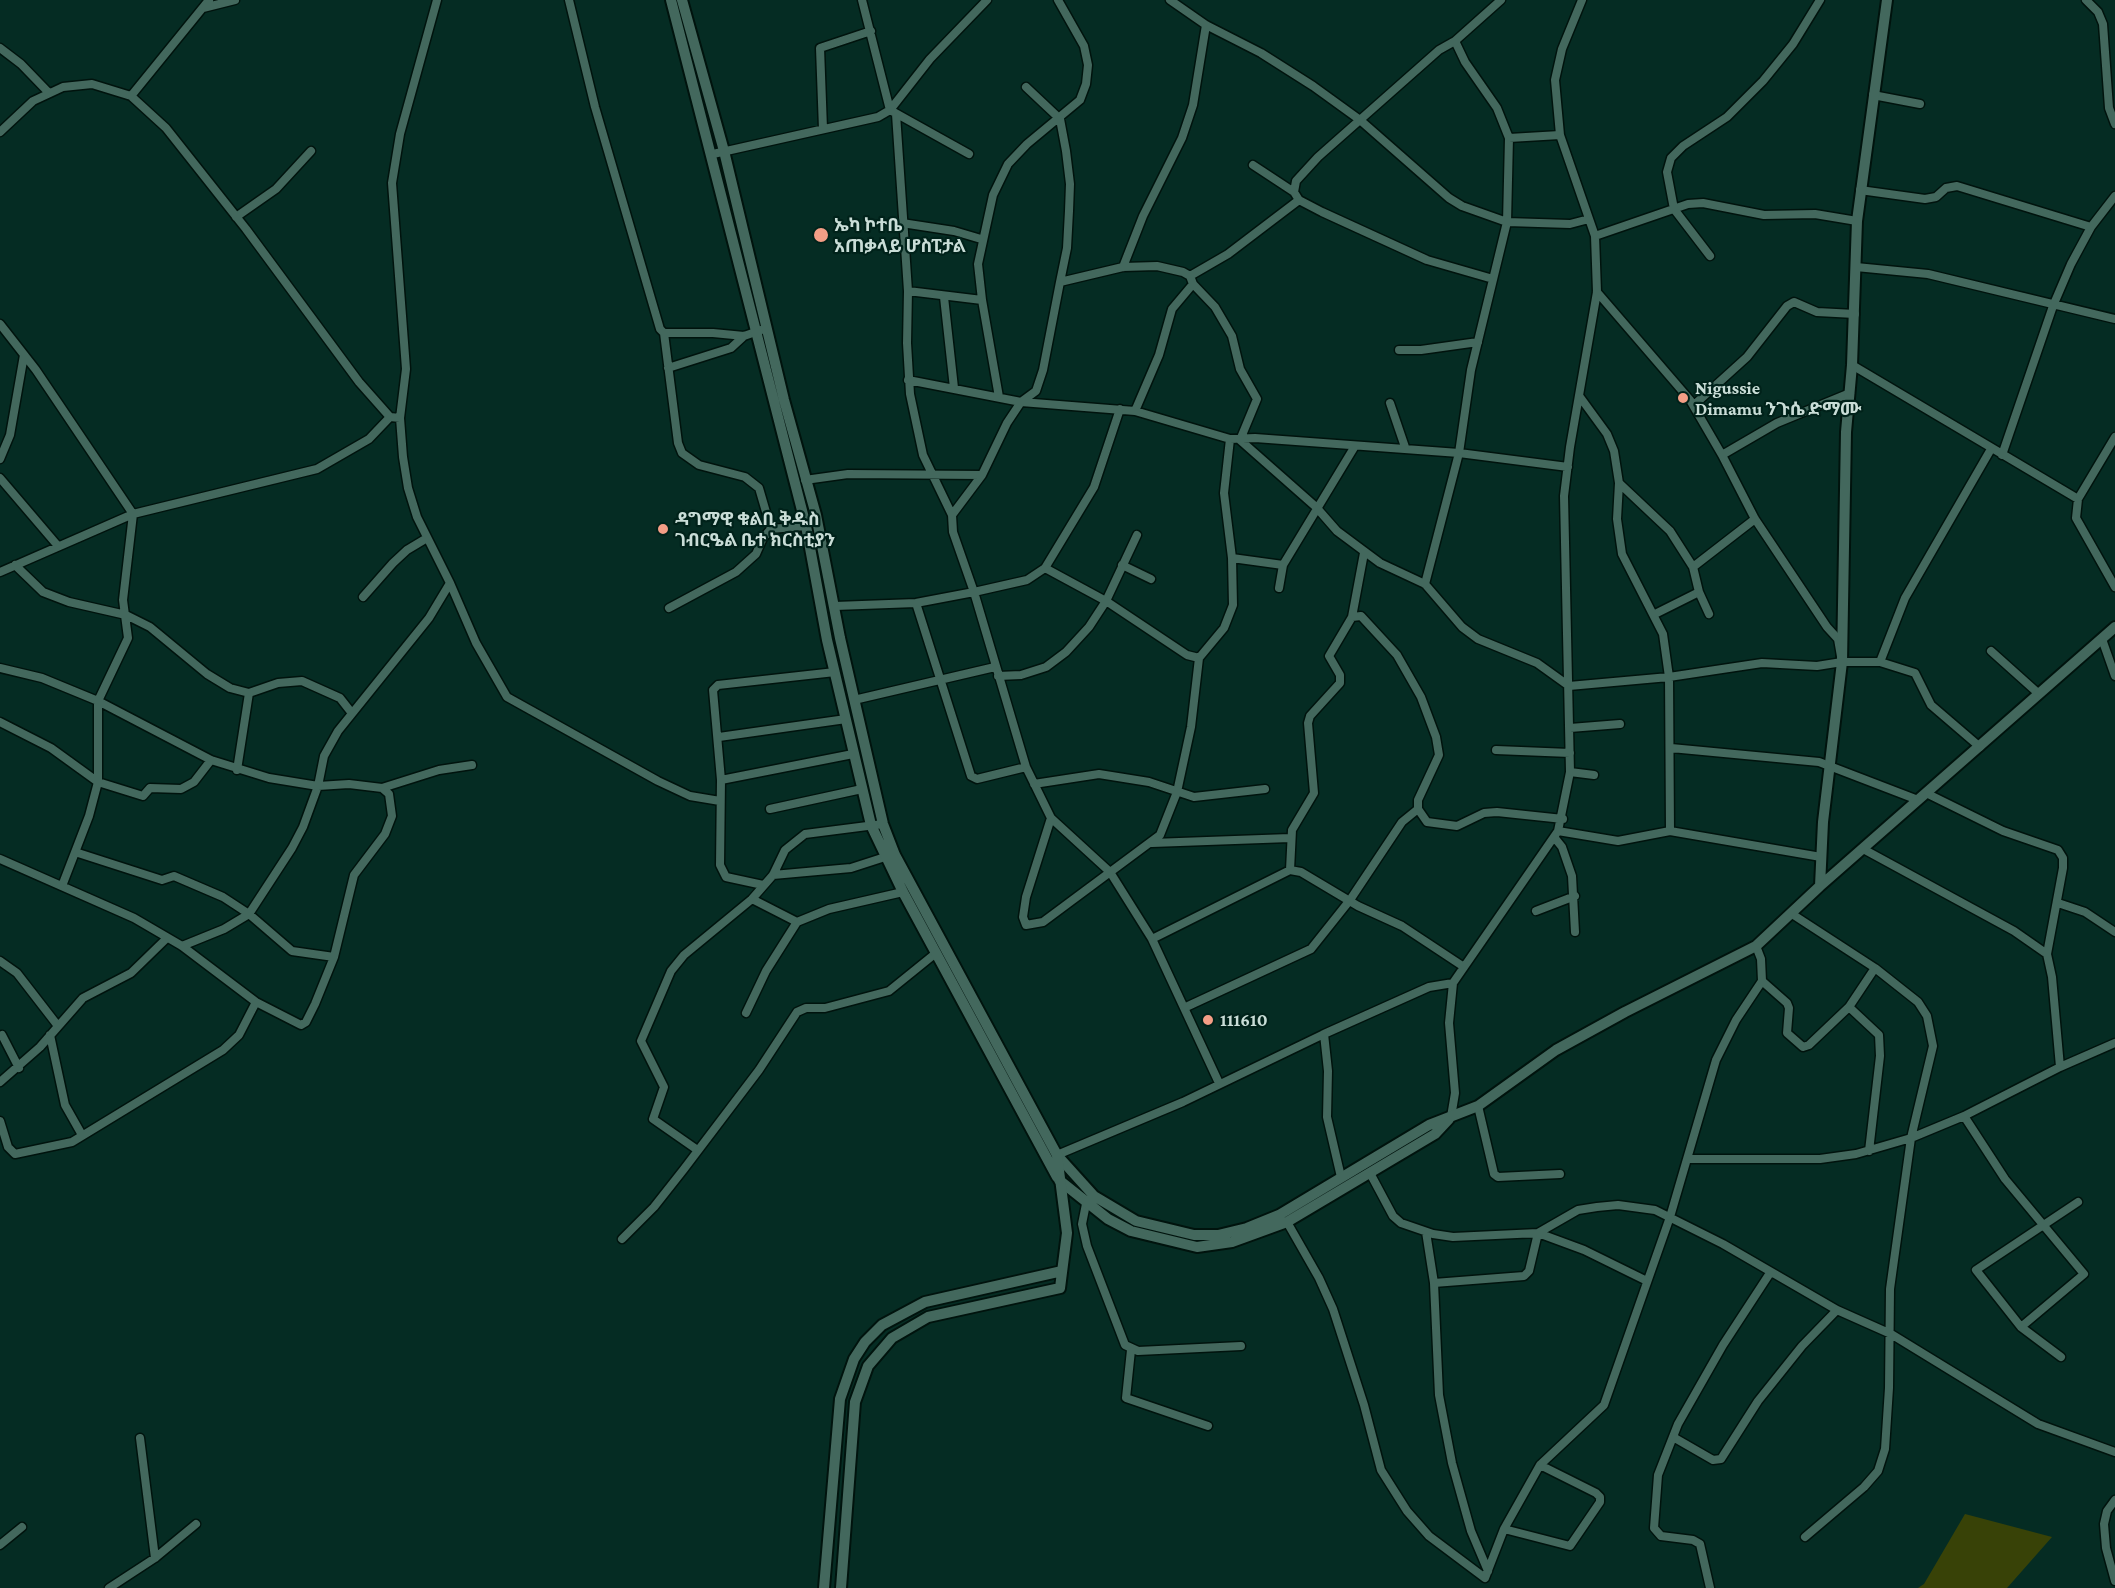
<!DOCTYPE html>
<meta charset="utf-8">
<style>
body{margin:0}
canvas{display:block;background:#052c23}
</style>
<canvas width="2115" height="1588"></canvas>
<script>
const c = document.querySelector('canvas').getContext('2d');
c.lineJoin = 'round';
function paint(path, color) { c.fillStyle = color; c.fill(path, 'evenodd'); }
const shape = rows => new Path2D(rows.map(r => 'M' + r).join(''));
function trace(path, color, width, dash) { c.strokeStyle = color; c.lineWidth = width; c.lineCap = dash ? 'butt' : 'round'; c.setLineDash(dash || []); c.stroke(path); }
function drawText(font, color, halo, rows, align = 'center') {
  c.font = font + ' "Crimson Pro","Noto Sans Ethiopic",serif'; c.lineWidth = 4.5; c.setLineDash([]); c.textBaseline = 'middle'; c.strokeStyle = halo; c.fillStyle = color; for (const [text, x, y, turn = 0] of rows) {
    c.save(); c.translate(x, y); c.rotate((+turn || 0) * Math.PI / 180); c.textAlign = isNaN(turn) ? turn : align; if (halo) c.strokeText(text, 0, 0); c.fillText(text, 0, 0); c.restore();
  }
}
const green = shape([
 [1965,1514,2052,1537,2007,1588,1918,1588,1924,1584]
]);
const minor = shape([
 [569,0,595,107,660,329,664,333,713,333,744,336,767,328],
 [862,0,890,110,969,154],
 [1170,0,1206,25,1261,53,1313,86,1360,120,1449,198,1462,206,1507,222,1509,138],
 [2086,0,2098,12,2103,24,2109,108,2115,124],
 [203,8,235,0],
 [1455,41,1501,0],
 [0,48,21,64,49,93],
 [1026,87,1060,119,1066,151,1070,184,1069,211,1067,248,1060,282],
 [1873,95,1920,104],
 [131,96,209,0],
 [896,114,908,291],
 [823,129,820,48,871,31],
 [0,132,33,101,63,87,92,84,131,96,166,128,246,229,359,382,390,417,400,418],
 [713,154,878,117,890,110,930,59,987,0],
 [1253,165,1294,192],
 [1860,190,1925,199,1936,197,1946,188,1957,186,2091,227],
 [236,217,276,189,311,151],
 [902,223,954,231,981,239],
 [1595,236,1688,204,1703,203,1764,215,1815,214,1857,221],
 [1710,256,1674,209,1667,172,1671,158,1683,146,1727,117,1763,81,1793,44,1820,0],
 [1123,267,1143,216,1182,138,1193,105,1206,25],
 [1856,267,1928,274,2115,319],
 [1190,276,1193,284,1215,307,1232,336,1240,369,1257,399,1240,440,1316,507,1337,531,1380,563,1425,584,1462,627,1478,639,1537,663,1569,686,1669,677,1670,831,1821,857],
 [1493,279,1427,260,1322,212,1299,200,1294,192,1296,181,1318,157,1439,50,1455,41,1465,62,1497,108,1509,138,1560,135],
 [1597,292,1690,400,1722,455,1755,519,1827,627,1838,639,1842,662,1880,662,1905,598,1991,449],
 [944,297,954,388],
 [982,300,999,397],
 [0,324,36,370,133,514,123,600,128,638,98,701,98,782,51,748,0,722],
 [664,333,678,443,682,453,699,465,745,477,759,488,771,529],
 [1399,350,1421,350,1478,342],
 [1852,365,2078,499],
 [668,368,731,348,744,336],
 [908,380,1021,402,1135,411,1230,439,1255,438,1459,453,1471,370,1507,222,1570,224,1589,219],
 [1580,397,1607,434,1614,451,1619,483,1670,531,1693,567],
 [1390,403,1405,447],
 [1694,405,1747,357,1787,306,1794,302,1817,312,1855,314],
 [1120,409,1094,487,1045,568,1106,601,1187,655,1199,658],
 [1135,411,1159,355,1172,309,1193,284],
 [2115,437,2078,499,2076,518,2115,587],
 [1722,455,1777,423,1850,393],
 [2002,455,2053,306,2071,264,2091,227,2115,196],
 [0,459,10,435,24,355],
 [0,478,58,546],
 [805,480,848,474,982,475,1007,423,1021,402,1036,391,1043,370,1060,282,1123,267,1157,266,1183,272,1190,276,1228,254,1299,200],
 [1619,483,1617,519,1622,554,1663,634,1669,677,1762,663,1817,666,1842,662],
 [952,515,982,475],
 [1232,558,1283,565,1279,588],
 [15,565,43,592,69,602,126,615,150,627,207,674,230,688,249,693,278,683,302,681,340,698,351,712],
 [1122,565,1151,579],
 [1283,565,1355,446],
 [1045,568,1027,580,974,592,1026,767,1051,818,1110,872,1152,939,1219,1083],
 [0,572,133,514,317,469,369,439,390,417],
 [450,583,476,643,507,697,658,781,690,796,720,801],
 [1425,584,1459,453,1568,467],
 [1699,592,1693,567,1755,519],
 [363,597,393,563,407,550,427,538],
 [916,603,971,776,977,779,1026,767],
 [835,606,916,603,974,592,953,532,952,515,923,455,910,394,907,343,908,291,982,300,978,264,993,195,1008,164,1027,144,1080,100,1086,84,1088,65,1084,46,1058,0],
 [669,608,736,572,756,554,763,538,771,529,806,526],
 [1655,614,1699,592,1709,614],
 [1352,617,1364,553],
 [2102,639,2115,676],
 [1991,651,2039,694],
 [1880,662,1915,673,1931,705,1980,747],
 [0,668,42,678,98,701,211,760,269,778,318,786,324,756,338,731,429,618,450,583,417,517,408,488,403,457,400,418,406,369,392,183,400,134,437,0],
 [998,676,1021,675,1046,667,1066,652,1089,627,1106,601,1137,535],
 [854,700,995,667],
 [1570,728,1620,724],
 [719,737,846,719],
 [1671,748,1819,762,1918,800],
 [1496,750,1570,753],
 [237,770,249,693],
 [1570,772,1594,775],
 [721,780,853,754],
 [1034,784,1099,774,1149,782,1194,797,1265,789],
 [382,788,439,770,472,765],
 [770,809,862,789],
 [1051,818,1026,897,1023,917,1026,925,1043,922,1160,835,1177,792,1191,727,1199,658,1224,628,1233,605,1232,558,1224,493,1230,439],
 [1558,831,1618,841,1670,831],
 [1554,837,1562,847,1572,876,1575,932],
 [1152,843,1290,838],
 [1865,850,2014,931,2047,954,2063,868,2063,858,2058,850,2003,831,1926,793],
 [75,852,162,880,174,876,223,897,249,914,292,951,334,957],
 [0,859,134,918,182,946,256,1002,301,1025,306,1022,315,1004,334,957,354,875,385,834,392,816,389,794,382,788,349,784,318,786,303,827,292,848,249,914,224,929,182,946],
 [773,875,851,868,885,857],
 [763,885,726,877,720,865,721,780,713,690,718,685,835,672],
 [62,886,89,816,98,782,143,796,150,788,181,789,194,782,211,760],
 [752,899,773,875,785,850,805,834,883,824],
 [2058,903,2085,912,2115,932],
 [1536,911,1575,896],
 [1152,939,1290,870],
 [1756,946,1761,959,1762,981,1787,1003,1789,1008,1787,1033,1803,1047,1809,1045,1849,1007],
 [2047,954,2052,977,2060,1067],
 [0,961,17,973,58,1026],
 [1464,967,1402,926,1358,906,1301,872,1290,870,1292,830,1314,793,1308,723,1310,716,1340,683,1340,675,1329,656,1352,617,1361,616,1397,655,1421,697,1436,737,1439,755,1418,800,1418,809,1427,822,1457,826,1484,813,1497,812,1563,819],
 [1186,1007,1311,949,1350,900,1402,822,1418,809],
 [746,1013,766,971,797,922],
 [1324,1034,1328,1071,1327,1117,1341,1177],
 [2,1035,19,1068],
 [50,1035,65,1105,82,1135],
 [0,1082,40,1047,83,998,131,973,167,938],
 [1478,1106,1494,1174,1498,1177,1560,1174],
 [1964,1116,2005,1179,2084,1274,2021,1327],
 [1451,1117,1455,1093,1449,1023,1453,983,1558,831,1570,772,1564,496,1570,447,1597,292,1595,236,1560,135,1555,80,1562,49,1582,0],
 [0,1121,8,1147,15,1154,72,1142,223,1050,239,1035,256,1002],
 [696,1149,653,1119,664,1087,641,1041,671,971,684,955,752,899,797,922,829,909,903,892],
 [1869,1151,1880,1056,1879,1035,1849,1007,1875,968],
 [1057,1155,1183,1102,1324,1034,1429,987,1453,983],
 [1688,1159,1820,1159,1856,1154,1911,1138,1933,1046,1927,1016,1918,1002,1875,968,1792,914],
 [1370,1173,1393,1216,1401,1223,1433,1234,1453,1237,1538,1233,1578,1210,1597,1207,1618,1205,1655,1210,1723,1244,1837,1310,1891,1334,2038,1424,2115,1452],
 [1086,1204,1082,1224,1087,1246,1125,1345,1138,1351,1241,1346],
 [1287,1222,1319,1278,1333,1309,1364,1405,1381,1470,1407,1511,1429,1536,1485,1578,1504,1529,1540,1465,1604,1405,1670,1217,1716,1060,1736,1020,1762,981],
 [1426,1232,1434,1283,1524,1276,1529,1271,1538,1233,1584,1250,1647,1281],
 [622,1239,654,1207,684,1169,759,1070,797,1012,806,1008,825,1008,889,991,936,953],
 [1434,1283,1439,1395,1452,1463,1471,1531,1488,1571],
 [1131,1350,1126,1398,1208,1426],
 [2061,1357,2021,1327,1976,1270,2078,1202],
 [1673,1437,1713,1460,1721,1459,1758,1401,1802,1346,1837,1310],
 [140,1438,155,1558],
 [2115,1500,2107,1511,2104,1524,2106,1548,2115,1581],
 [1504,1529,1570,1546,1600,1502,1600,1497,1596,1493,1540,1465],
 [1805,1537,1864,1487,1878,1471,1885,1449,1889,1388,1890,1289,1911,1138,1964,1116,2060,1067,2115,1043],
 [0,1545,22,1527],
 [109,1588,155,1558,196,1524],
 [1710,1588,1700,1544,1693,1540,1661,1536,1654,1528,1658,1475,1678,1424,1723,1345,1770,1273]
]);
const tertiary = shape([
 [1820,886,2115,627],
 [1057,1155,1094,1196,1136,1221,1194,1235,1218,1235,1247,1228,1279,1215,1429,1125,1478,1106,1556,1050,1625,1012,1756,946,1820,886,1823,822,1842,662,1846,432,1852,365,1857,221,1887,0],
 [1059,1180,1108,1219,1131,1231,1197,1247,1232,1242,1287,1222,1435,1134,1449,1119]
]);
const secondary = shape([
 [671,0,806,526,827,640,871,825,903,892,1057,1177],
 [682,0,724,151,784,400,816,515,840,638,883,824,895,855,1057,1155,1067,1233,1060,1288,928,1317,892,1338,868,1366,855,1402,841,1588],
 [824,1588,840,1399,854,1359,865,1342,882,1325,925,1302,1062,1271]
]);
const markers = [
 [821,235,8,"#f49e86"],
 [1683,398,6,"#f49e86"],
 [663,529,6,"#f49e86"],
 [1208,1020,6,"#f49e86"]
];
const poiNames = [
 ["ኤካ ኮተቤ",834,225],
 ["አጠቃላይ ሆስፒታል",834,246],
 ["Nigussie",1695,388],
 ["Dimamu ንጉሴ ድማሙ",1695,409],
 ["ዳግማዊ ቁልቢ ቅዱስ",675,519],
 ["ገብርዔል ቤተ ክርስቲያን",675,540],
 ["111610",1220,1020]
];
paint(green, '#384207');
trace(minor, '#00130d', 11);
trace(tertiary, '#00130d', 14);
trace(secondary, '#00130d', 14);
trace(minor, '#43685d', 8);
trace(tertiary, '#43685d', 10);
trace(secondary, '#43685d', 10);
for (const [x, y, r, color] of markers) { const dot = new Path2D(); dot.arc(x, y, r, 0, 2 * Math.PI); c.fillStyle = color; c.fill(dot); trace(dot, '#00221a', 2); }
drawText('bold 18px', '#c9ddd7', '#00221a', poiNames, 'left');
</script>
